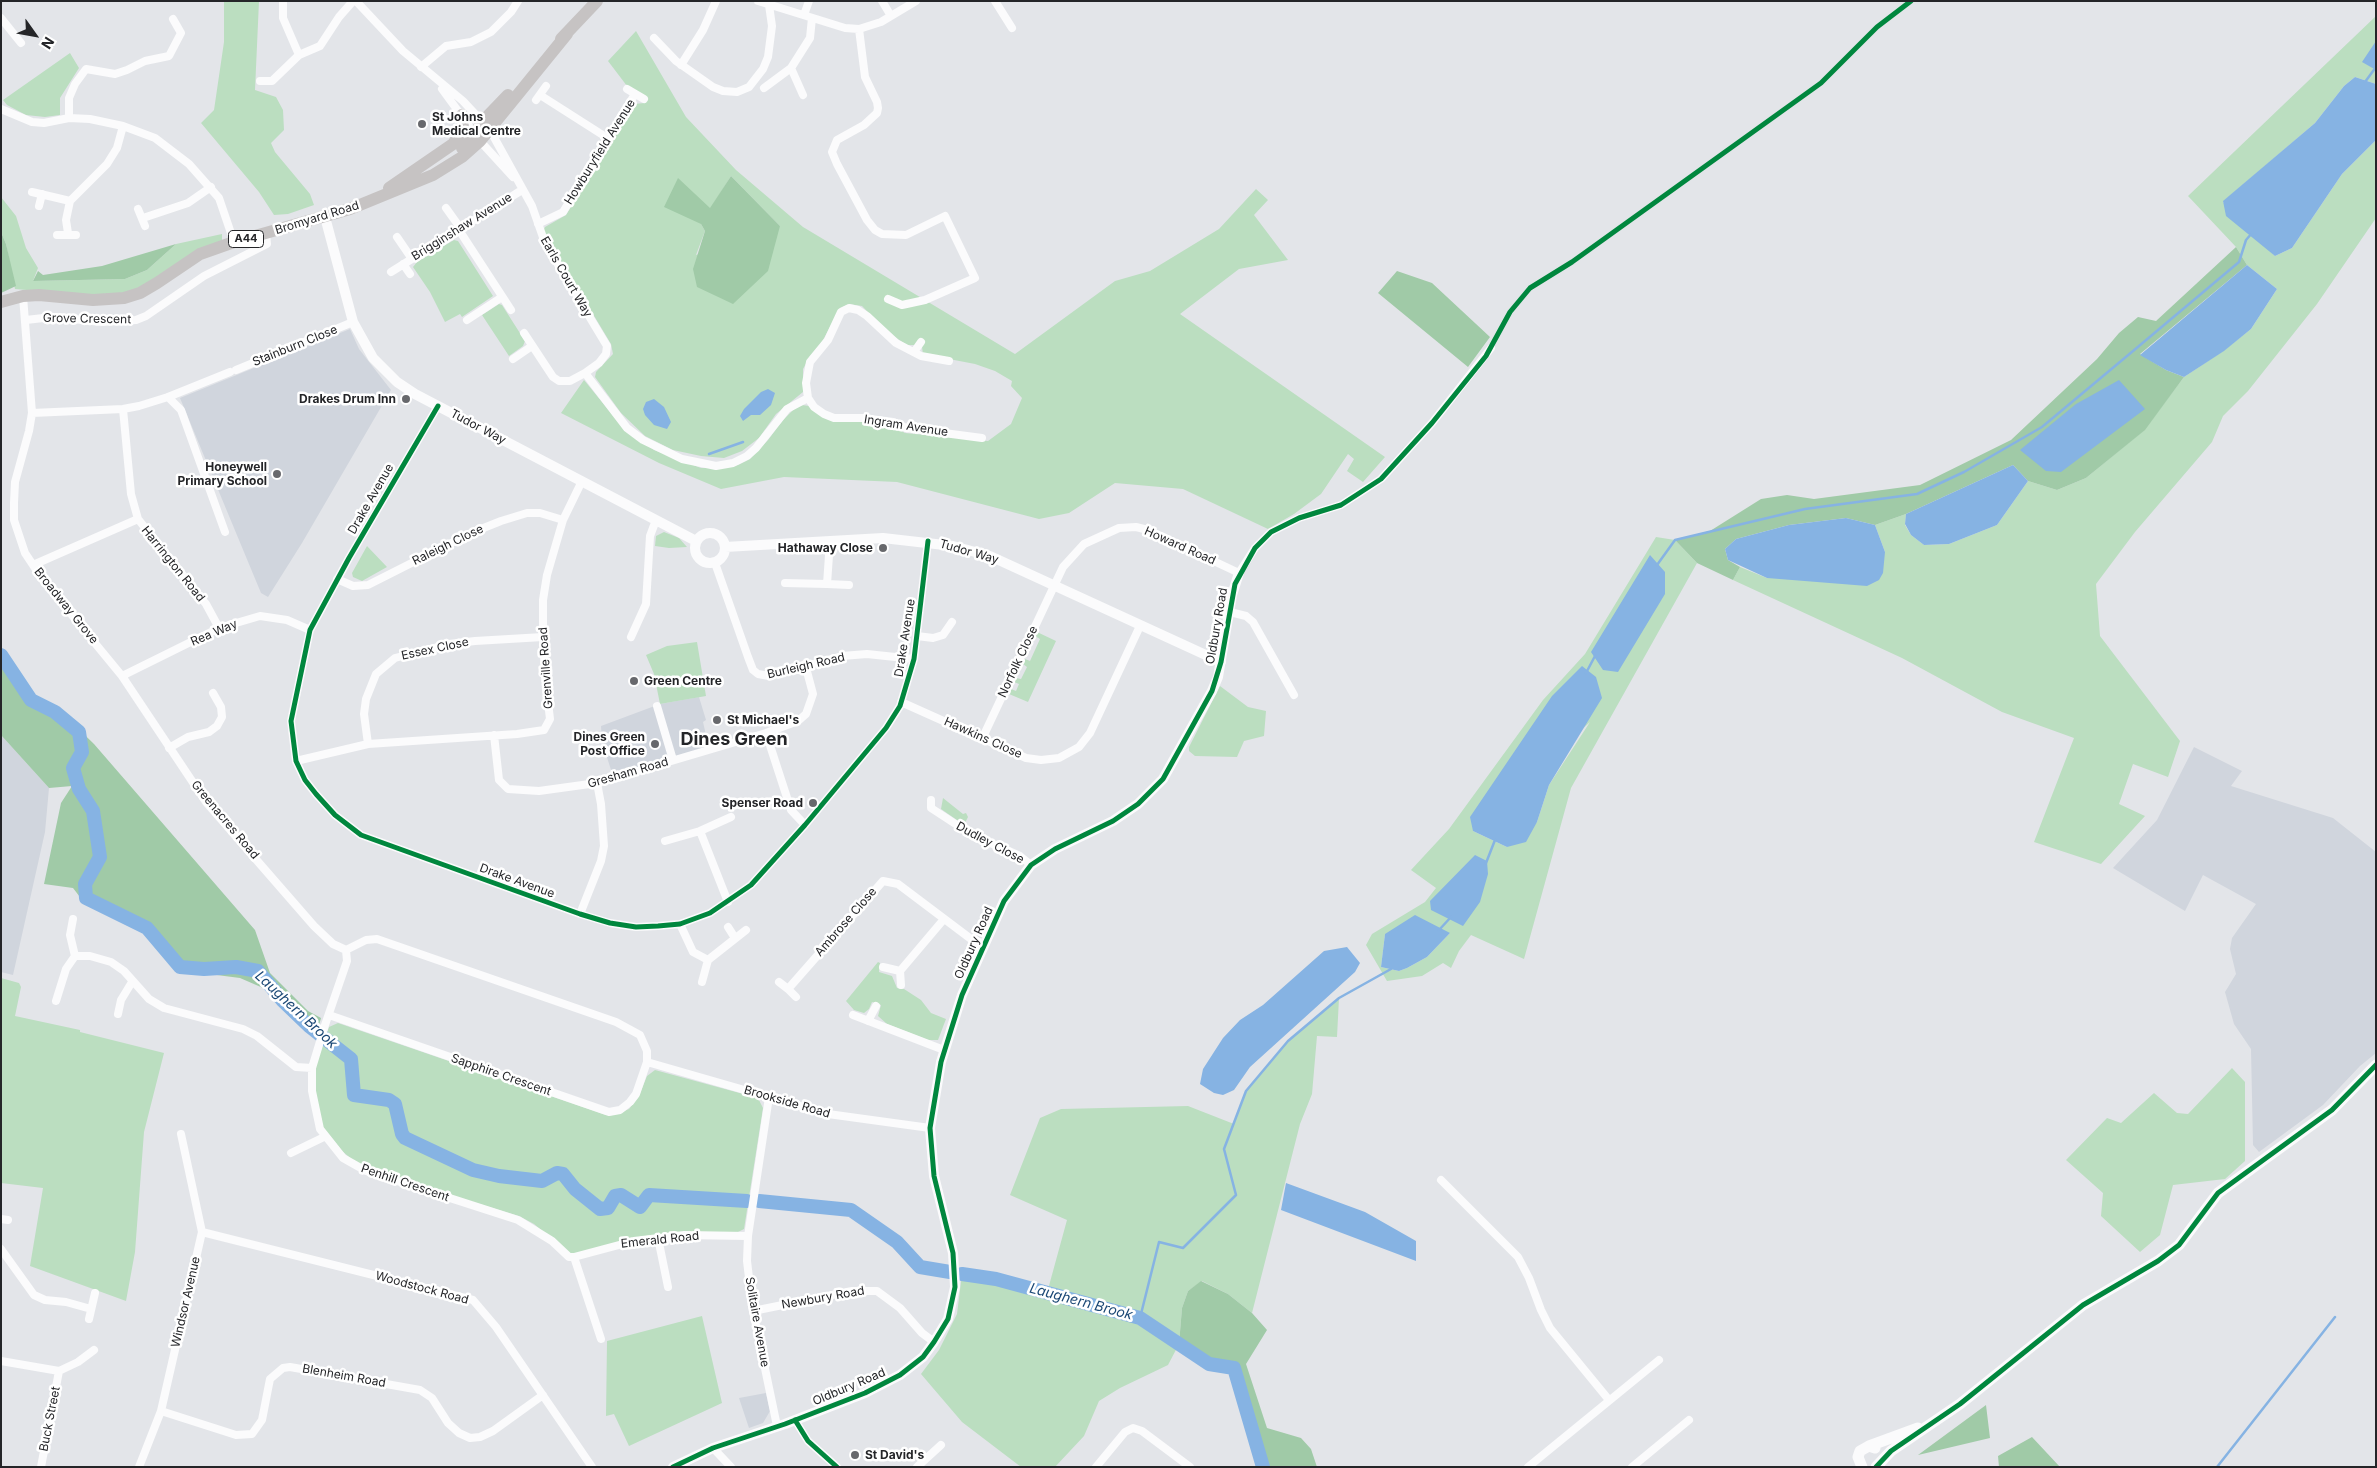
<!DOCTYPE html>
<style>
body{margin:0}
#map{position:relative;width:2377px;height:1468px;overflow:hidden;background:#e3e5e9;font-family:Inter,sans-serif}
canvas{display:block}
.frame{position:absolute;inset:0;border:2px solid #242528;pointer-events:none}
.north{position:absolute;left:10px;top:10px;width:50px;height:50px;-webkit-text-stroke:4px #fff;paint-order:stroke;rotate:122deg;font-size:14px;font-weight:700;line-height:20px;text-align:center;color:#242528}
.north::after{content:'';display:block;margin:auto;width:18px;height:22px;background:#242528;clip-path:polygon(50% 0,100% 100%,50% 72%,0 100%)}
</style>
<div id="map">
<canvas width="2377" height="1468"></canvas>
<div class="frame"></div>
<div class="north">N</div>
</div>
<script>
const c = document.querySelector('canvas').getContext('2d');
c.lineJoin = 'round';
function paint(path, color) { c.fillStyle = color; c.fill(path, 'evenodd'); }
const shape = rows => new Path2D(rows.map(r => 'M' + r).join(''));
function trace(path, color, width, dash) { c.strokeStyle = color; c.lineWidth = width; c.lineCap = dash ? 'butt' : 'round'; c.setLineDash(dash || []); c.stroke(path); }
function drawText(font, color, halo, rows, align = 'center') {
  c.font = font + ' Inter,sans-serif'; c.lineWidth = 5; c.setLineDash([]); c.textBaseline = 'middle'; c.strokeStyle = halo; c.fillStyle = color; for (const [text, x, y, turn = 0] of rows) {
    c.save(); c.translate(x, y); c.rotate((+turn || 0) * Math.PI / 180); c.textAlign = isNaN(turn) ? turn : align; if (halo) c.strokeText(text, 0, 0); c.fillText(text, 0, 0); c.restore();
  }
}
const built = shape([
 [350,329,359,349,391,390,302,543,268,597,261,593,180,398],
 [699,697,706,720,703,722,709,748,613,776,602,742,601,726,660,704],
 [1,735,49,788,45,832,13,975,1,972],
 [2194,747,2242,771,2231,786,2333,818,2376,852,2376,1053,2360,1066,2323,1105,2259,1152,2253,1145,2251,1049,2234,1024,2225,992,2236,974,2230,949,2232,938,2256,904,2203,875,2185,911,2113,868,2157,820],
 [766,1393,770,1411,763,1423,749,1428,739,1398]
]);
const green = shape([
 [224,1,259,1,255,90,276,97,283,110,284,130,271,143,275,152,310,194,314,205,288,214,274,215,259,192,201,123,214,110,224,42],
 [2376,16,2376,84,2355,77,2344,86,2315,123,2223,202,2275,256,2292,248,2342,174,2376,140,2376,218,2317,304,2248,391,2223,416,2212,442,2135,532,2096,584,2100,636,2180,741,2168,777,2133,764,2119,804,2145,816,2101,864,2034,842,2074,738,2002,712,1902,658,1733,580,1740,567,1767,578,1885,552,1875,525,1906,514,1905,525,1911,535,1924,545,1949,544,1997,525,2028,481,2057,490,2086,478,2144,430,2184,377,2223,351,2251,329,2277,289,2247,265,2236,247,2188,196],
 [636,31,686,117,736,170,803,227,1015,354,1115,281,1150,271,1219,229,1256,189,1268,200,1254,215,1288,260,1239,269,1180,314,1385,457,1363,482,1347,471,1354,459,1348,454,1321,494,1294,514,1268,529,1183,489,1115,483,1069,513,1039,519,897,482,784,477,721,489,659,463,561,413,584,380,620,424,654,450,701,468,721,468,738,465,750,459,768,440,783,420,795,408,802,405,809,406,818,414,828,419,847,422,866,422,882,427,896,428,905,433,988,441,1011,424,1022,398,1011,386,1012,381,995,371,975,364,923,354,922,347,915,345,907,345,887,332,862,306,849,304,840,308,822,342,810,356,803,369,803,392,776,414,759,438,742,451,724,458,701,456,673,450,645,436,621,413,595,377,596,372,613,354,611,344,543,231,545,227,566,215,634,104,645,103,648,98,627,86,608,61],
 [731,176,780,226,696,255,705,231,701,224],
 [70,53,79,68,60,98,60,115,45,117,26,115,7,105,3,100],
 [1,197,16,216,26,248,38,268,33,281,125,279,147,270,176,244,222,234,222,240,148,285,122,295,95,296,15,289,6,244,1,232],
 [454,240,458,241,493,296,462,317,460,314,445,322,430,292,413,267,417,262],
 [499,304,502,305,525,341,523,346,509,356,482,315],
 [664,532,679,538,687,547,669,548,655,546,656,536],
 [1656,537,1675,540,1697,563,1571,788,1524,959,1471,935,1459,951,1451,968,1443,963,1422,976,1387,981,1366,945,1372,934,1425,902,1436,888,1411,870,1449,829,1543,700,1585,654],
 [1590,722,1549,785,1537,822,1507,847,1473,831],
 [1450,933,1427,957,1407,968,1399,971,1381,967,1385,934],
 [367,546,387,567,362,581,353,577,352,573],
 [1037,632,1056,641,1028,702,1009,694,1011,689,1016,691,1019,684,1014,682,1016,678,1021,679,1027,667,1023,664,1025,659,1030,661,1040,639,1035,636],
 [697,642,706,696,660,704,654,674,646,655,667,646],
 [1220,686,1248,707,1266,711,1264,736,1244,741,1237,757,1195,756,1189,751,1189,747],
 [943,798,963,814,966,813,968,817,964,825,941,809],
 [878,962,880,963,879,972,892,976,897,988,904,989,921,1000,931,1013,946,1019,938,1040,928,1040,887,1024,878,1016,881,1005,872,1002,869,1009,864,1013,854,1010,846,1001],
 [1,978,19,983,21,987,15,1016,80,1030,80,1032,164,1053,144,1132,135,1252,126,1301,30,1266,43,1188,1,1183],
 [1339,998,1337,1037,1317,1036,1312,1094,1300,1124,1252,1313,1228,1294,1202,1281,1188,1291,1182,1308,1179,1344,1168,1365,1120,1388,1099,1401,1084,1436,1055,1467,1021,1467,962,1422,921,1374,939,1350,957,1314,962,1274,996,1279,1047,1293,1067,1220,1010,1195,1040,1118,1061,1109,1188,1106,1234,1124,1246,1091,1288,1041],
 [338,1023,606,1115,620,1113,629,1109,639,1096,647,1076,655,1070,758,1098,763,1108,744,1229,738,1232,677,1232,634,1238,571,1255,534,1224,519,1216,459,1198,355,1162,342,1151,323,1127,316,1094,316,1065,329,1027],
 [2232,1068,2245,1082,2245,1161,2225,1179,2173,1185,2160,1235,2140,1252,2101,1216,2103,1193,2066,1160,2107,1118,2121,1123,2154,1093,2177,1113,2188,1114],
 [702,1316,722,1403,629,1446,614,1414,606,1416,607,1341]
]);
const forest = shape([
 [731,176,780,226,768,271,733,304,697,287,693,269,705,231,701,224,664,207,678,178,710,208],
 [1,232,6,244,16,286,1,293],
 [176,244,147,270,125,279,33,281,38,271,43,275,102,266],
 [2236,247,2247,265,2140,354,2166,370,2184,377,2145,430,2086,478,2057,490,2028,481,2013,465,1906,514,1875,525,1846,518,1789,525,1736,539,1725,549,1728,560,1740,567,1733,580,1697,563,1675,540,1710,531,1761,499,1787,495,1814,499,1920,485,2011,440,2097,359,2119,333,2138,317,2156,321],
 [1397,271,1432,283,1490,337,1468,367,1378,293],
 [1,655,31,700,57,708,94,744,255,930,270,973,308,1011,321,1018,315,1039,309,1026,277,994,240,978,178,970,143,931,124,919,83,901,73,888,44,884,61,803,72,786,49,788,1,735],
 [1201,1281,1228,1294,1252,1313,1267,1330,1246,1364,1267,1428,1301,1438,1311,1449,1317,1467,1263,1467,1234,1368,1209,1364,1179,1344,1182,1308,1188,1291],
 [1986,1405,1990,1438,1918,1455],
 [2032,1437,2060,1467,1999,1467,1998,1456]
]);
const water = shape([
 [2376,41,2376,70,2362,62],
 [2355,77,2376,84,2376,140,2342,174,2292,248,2275,256,2226,216,2223,201,2315,123,2344,86],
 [2247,265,2277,289,2251,329,2224,351,2184,377,2166,370,2140,355],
 [2119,380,2145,409,2061,472,2046,471,2020,450,2076,404],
 [768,389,775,393,771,405,760,415,751,415,743,421,740,416,744,409,761,392],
 [654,399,664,407,671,422,667,429,654,425,645,415,643,409,646,402],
 [2013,465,2028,481,1997,525,1949,544,1924,545,1911,535,1905,524,1906,514],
 [1846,518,1875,525,1885,552,1883,573,1879,580,1867,586,1767,578,1728,560,1725,549,1736,539,1789,525],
 [1650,555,1665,572,1665,594,1618,672,1603,670,1591,652],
 [1582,666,1596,677,1602,698,1549,785,1537,822,1526,842,1507,847,1473,831,1470,817,1552,696],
 [1475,855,1487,861,1488,874,1480,902,1463,926,1431,910,1430,901],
 [1415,915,1450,933,1427,957,1407,968,1399,971,1381,967,1385,934],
 [1347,947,1360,963,1355,972,1250,1067,1234,1090,1223,1095,1214,1093,1200,1084,1203,1069,1223,1038,1240,1020,1263,1005,1324,951],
 [1286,1183,1365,1212,1416,1241,1416,1261,1281,1210]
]);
const stream = shape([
 [2365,82,2376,67],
 [709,454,743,442],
 [1657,565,1675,540,1805,509,1917,494,1964,472,2042,427,2139,346,2239,262,2246,240,2252,233],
 [1586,673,1595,656],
 [1486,863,1495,840],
 [1439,930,1451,917],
 [1140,1318,1159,1242,1183,1248,1236,1195,1224,1149,1246,1091,1288,1041,1339,998,1391,969],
 [2217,1467,2335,1317]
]);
const river = shape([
 [1,655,31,700,55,712,79,732,82,752,73,768,79,789,93,811,100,857,85,884,86,898,147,928,180,967,204,969,236,967,258,971,283,1001,309,1026,351,1059,354,1095,389,1100,395,1104,402,1134,405,1138,473,1170,499,1176,542,1181,557,1173,563,1174,575,1189,600,1209,608,1208,615,1196,621,1195,640,1207,649,1195,747,1201],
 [759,1201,851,1210,897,1242,920,1267,950,1272],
 [962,1274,996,1279,1140,1318,1209,1364,1234,1368,1263,1467]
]);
const minor = shape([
 [283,1,283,18,299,55],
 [356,1,403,51,463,101,490,130,532,206,545,243,607,346,606,354,599,363,585,373,570,381,559,381,553,377,524,333],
 [758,1,845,28,859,29,881,22,916,1],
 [882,1,891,16],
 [995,1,1012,28],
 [804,15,809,1],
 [1,18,21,43],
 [859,29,865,77,877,102,878,108,877,113,864,125,837,140,832,152,837,164,867,220,875,230,882,234,906,235,945,216,975,278,925,300,902,305,888,299],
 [654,38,676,61,713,87,723,91,737,92,749,87,763,69,768,57,772,26,769,5],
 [681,65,703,30,716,1],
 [421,67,446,46,471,42,491,32,511,12,518,1],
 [260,81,272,81,299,55,320,46,339,17,353,1],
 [764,88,791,68],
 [442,89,480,141,513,177],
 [627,89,644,99],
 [540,95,609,139],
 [803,95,791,68,810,38,812,18],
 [536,100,546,86],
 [1,109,32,122,44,123,69,118,90,119,123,126,155,138,189,164,219,198,234,242],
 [69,118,69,98,75,84,86,69,115,74,127,70,145,61,169,56,181,33,173,19],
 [32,192,70,201],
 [39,206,42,194],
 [446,208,461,229],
 [138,209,145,226],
 [143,218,188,203,211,187],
 [538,224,563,212,635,94],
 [459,230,511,310],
 [68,233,66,220,70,201,107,164,117,148,123,126],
 [57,235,76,235],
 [397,237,412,259],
 [403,264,410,274],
 [391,272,522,190],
 [23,296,32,413,29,431,15,482,14,503,14,520,25,553,43,580,122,676,206,802,314,926,333,944,346,950],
 [26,320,52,317,102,322,136,320,146,316,204,276,267,244,266,234],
 [467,320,502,297],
 [914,352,921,342],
 [513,359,532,346],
 [949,361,921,356,896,343,867,316,858,310,849,308,841,312,828,340,810,362,806,383,808,398,814,407,824,414,834,418,863,418,893,422,906,428,982,438],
 [236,370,353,322],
 [585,373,627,428,643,440,682,459,716,466,733,463,747,456,756,448,787,409,808,398],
 [168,397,181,410,225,532],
 [438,406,349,558,310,630,291,721,296,761,305,780,316,794,335,815,361,835,580,914,610,923,636,927,658,926,680,924,710,913,751,885,805,825,886,728,900,706,914,659,928,541],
 [123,409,131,494,138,519,206,604,219,628],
 [32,413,123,409,139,406,168,397,230,372],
 [830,541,827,584,849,585],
 [715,563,748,657,753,670,758,674,769,676,842,656,867,654,914,659],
 [33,565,138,519],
 [337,579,353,586,368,585,471,533,501,521,527,513,540,513,563,520],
 [785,583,827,584],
 [1230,612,1246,616,1253,622,1294,695],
 [917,636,933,638,943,635,952,622],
 [631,637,646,604,650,536,656,520],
 [122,676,219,628,260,616,287,620,310,630],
 [901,702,1026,758,1041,760,1059,758,1079,747,1090,733,1140,626],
 [657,706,673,760],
 [766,733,791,810,805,825],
 [494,735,499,780,508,789,539,791,597,783,766,733,798,721,806,714,813,694,805,664],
 [982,739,1063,567,1084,544,1119,528,1136,527,1148,530,1239,573,1255,548,1271,532,1299,518,1341,505,1381,479,1432,423,1491,348],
 [368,744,364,714,366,699,376,674,395,658,449,644,475,641,543,637],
 [169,748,188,737,209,732,217,726,222,717,221,707,213,693],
 [296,761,368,744,517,734,544,730,550,719,545,677,543,637,543,600,547,575,563,520,582,481],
 [931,800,931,808,957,825,979,838,1020,856,1031,865],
 [665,841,700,831],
 [728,902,700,831,731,817],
 [580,914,601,861,604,846,601,804,597,783],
 [73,919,70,935,75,956],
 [680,924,693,952,708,960,746,930],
 [728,927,735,938],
 [883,967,900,971],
 [702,982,708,960],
 [779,982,788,989],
 [901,985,900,971,944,919],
 [796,997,788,989,883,881,898,884,971,939,985,944],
 [56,1001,66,969,75,956,90,956,111,962,124,971,149,999,164,1008,243,1029,257,1036,296,1067,312,1068],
 [118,1014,121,1000,132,982],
 [329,1015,609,1112,620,1110,630,1102,636,1094,647,1062,647,1051,640,1035,616,1022,377,939,366,940,346,950,347,961,325,1025,312,1068,312,1091,320,1129,343,1158,366,1171,518,1220,552,1241,569,1257,574,1257,601,1339],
 [853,1015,944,1050],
 [868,1021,876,1006],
 [647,1062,828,1114,930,1128],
 [769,1097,748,1236,747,1261,753,1311,777,1426],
 [291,1153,324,1137],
 [1441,1180,1518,1257,1529,1278,1541,1310,1550,1328,1609,1400],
 [1,1219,8,1220],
 [202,1232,473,1300,496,1327,592,1467],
 [658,1238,668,1287],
 [1,1249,34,1295,45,1300,66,1302,91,1309],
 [574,1257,634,1241,684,1235,748,1236],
 [753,1311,852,1291,877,1291,900,1308,922,1333,934,1342],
 [89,1319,95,1293],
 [1,1361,59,1371,78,1362,94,1350],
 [161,1411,236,1435,252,1434,262,1420,270,1379,283,1368,290,1367,420,1390,432,1398,448,1423,459,1433,470,1438,480,1437,493,1431,543,1395],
 [795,1420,808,1441,837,1467],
 [713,1448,731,1467],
 [41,1467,59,1371],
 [139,1467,161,1411,202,1232,181,1134],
 [917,1467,941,1445],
 [1096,1467,1125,1432,1133,1428,1142,1431,1190,1467],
 [1528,1467,1659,1360],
 [1632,1467,1689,1420]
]);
const tertiary = shape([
 [325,217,353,322,373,358,397,382,415,394,696,541],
 '695 548a15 15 0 1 1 30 0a15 15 0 1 1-30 0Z',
 [725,547,883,538,953,546,990,556,1221,662],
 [673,1467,713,1448,785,1424,865,1393,900,1375,923,1357,934,1342,948,1319,955,1287,953,1253,934,1176,930,1128,941,1062,962,995,1004,901,1031,865,1055,849,1113,821,1138,804,1163,779,1212,691,1218,677,1232,595,1239,573]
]);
const secondary = shape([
 [1869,1446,1918,1428],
 [1862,1467,1858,1457,1860,1451,1869,1446,1875,1448],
 [1876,1467,1891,1451,1960,1404,2083,1305,2158,1261,2179,1245,2218,1193,2332,1110,2376,1065]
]);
const primary = shape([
 [561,39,597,1],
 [462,148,469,142,483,121,508,95],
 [389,188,453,144,463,129,462,115],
 [1,302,23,296,39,295,93,300,124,298,140,293,157,283,200,254,234,242,350,209,433,175,462,157,480,141,567,34]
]);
const cycleway = shape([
 [438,406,349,558,310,630,291,721,296,761,305,780,316,794,335,815,361,835,580,914,610,923,636,927,658,926,680,924,710,913,751,885,805,825,886,728,900,706,914,659,928,541],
 [795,1420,808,1441,837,1467],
 [673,1467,713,1448,785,1424,865,1393,900,1375,923,1357,934,1342,948,1319,955,1287,953,1253,934,1176,930,1128,941,1062,962,995,1004,901,1031,865,1055,849,1113,821,1138,804,1163,779,1212,691,1221,662,1235,584,1255,548,1271,532,1299,518,1341,505,1381,479,1432,423,1486,356,1510,312,1530,288,1572,262,1821,83,1877,27,1911,1],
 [1876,1467,1891,1451,1960,1404,2083,1305,2158,1261,2179,1245,2218,1193,2332,1110,2376,1065]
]);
const markers = [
 [422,124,5,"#67686c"],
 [406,399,5,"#67686c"],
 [277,474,5,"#67686c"],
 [883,548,5,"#67686c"],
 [634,681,5,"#67686c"],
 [717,720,5,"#67686c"],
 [655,744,5,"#67686c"],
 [813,803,5,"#67686c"],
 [855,1455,5,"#67686c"]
];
const shields = [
 [246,239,35]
];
const shieldNames = [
 ["A44",246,239]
];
const poiNames = [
 ["St Johns",432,117,"left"],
 ["Medical Centre",432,131,"left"],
 ["Drakes Drum Inn",396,399],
 ["Honeywell",267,467],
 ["Primary School",267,481],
 ["Hathaway Close",873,548],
 ["Green Centre",644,681,"left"],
 ["St Michael's",727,720,"left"],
 ["Dines Green",645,737],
 ["Post Office",645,751],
 ["Spenser Road",803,803],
 ["St David's",865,1455,"left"]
];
const streetNames = [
 ["Howburyfield Avenue",600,152,-58],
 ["Bromyard Road",317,218,-17],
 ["Brigginshaw Avenue",462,227,-32],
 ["Earls Court Way",566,277,60],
 ["Grove Crescent",87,319,1],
 ["Stainburn Close",295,346,-22],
 ["Ingram Avenue",906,426,9],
 ["Tudor Way",478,427,28],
 ["Drake Avenue",371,499,-60],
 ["Raleigh Close",448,545,-26],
 ["Howard Road",1180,546,24],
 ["Tudor Way",969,552,16],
 ["Harrington Road",173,564,51],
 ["Broadway Grove",66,606,51],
 ["Oldbury Road",1217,626,-80],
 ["Rea Way",214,633,-23],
 ["Drake Avenue",905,638,-81],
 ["Essex Close",435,649,-12],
 ["Norfolk Close",1018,662,-65],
 ["Burleigh Road",806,666,-13],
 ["Grenville Road",546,668,-94],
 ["Hawkins Close",983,738,24],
 ["Gresham Road",628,773,-16],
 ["Greenacres Road",225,820,50],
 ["Dudley Close",990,843,28],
 ["Drake Avenue",517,881,20],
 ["Ambrose Close",846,922,-49],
 ["Oldbury Road",974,943,-66],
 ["Sapphire Crescent",501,1075,19],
 ["Brookside Road",787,1102,16],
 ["Penhill Crescent",405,1183,19],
 ["Emerald Road",660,1240,-6],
 ["Woodstock Road",422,1288,15],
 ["Newbury Road",823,1298,-10],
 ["Windsor Avenue",186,1302,-77],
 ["Solitaire Avenue",757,1322,80],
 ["Blenheim Road",344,1376,10],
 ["Oldbury Road",849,1387,-23],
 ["Buck Street",50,1419,-79]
];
const waterNames = [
 ["Laughern Brook",296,1010,43],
 ["Laughern Brook",1081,1302,15]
];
const districtNames = [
 ["Dines Green",734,740]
];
paint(built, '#d0d5dd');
paint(green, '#bbdec0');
paint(forest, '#a0caa7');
paint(water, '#86b3e3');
trace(stream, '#86b3e3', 2.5);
trace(river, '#86b3e3', 14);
trace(minor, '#fbfbfc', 8);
trace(tertiary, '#fbfbfc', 10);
trace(secondary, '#fbfbfc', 11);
trace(primary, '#c6c3c3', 12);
trace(cycleway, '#00873e', 5);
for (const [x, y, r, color] of markers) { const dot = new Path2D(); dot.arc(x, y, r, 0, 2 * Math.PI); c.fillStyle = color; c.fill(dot); trace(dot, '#fff', 2); }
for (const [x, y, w] of shields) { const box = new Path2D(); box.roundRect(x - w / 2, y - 8.5, w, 17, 4); c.fillStyle = '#fff'; c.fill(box); trace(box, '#242528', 1); }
drawText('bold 11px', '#242528', null, shieldNames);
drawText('bold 12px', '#242528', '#fff', poiNames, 'right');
drawText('12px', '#242528', '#fff', streetNames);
drawText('italic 14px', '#1b4875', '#fff', waterNames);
drawText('bold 18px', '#242528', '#fff', districtNames);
</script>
